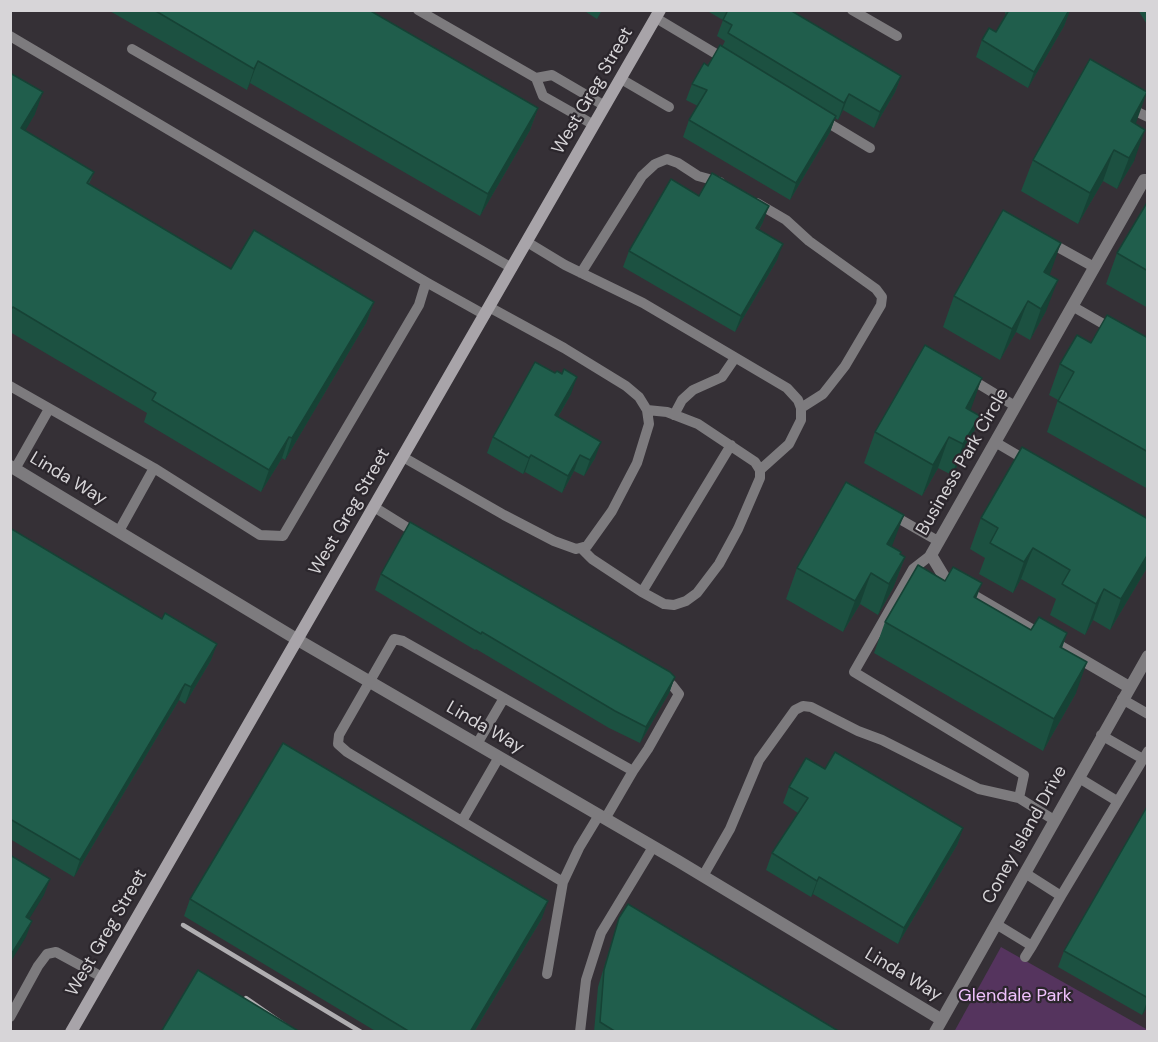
<!DOCTYPE html>
<style>
body{margin:0}
#map{position:relative;width:1158px;height:1042px;overflow:hidden;background:#353036;font-family:"DM Sans",sans-serif}
canvas{display:block}
.frame{position:absolute;inset:0;border:12px solid #d7d5d8;pointer-events:none}
</style>
<div id="map">
<canvas width="1158" height="1042"></canvas>
<div class="frame"></div>
</div>
<script>
const c = document.querySelector('canvas').getContext('2d');
c.lineJoin = 'round';
function paint(path, color) { c.fillStyle = color; c.fill(path, 'evenodd'); }
const shape = rows => new Path2D(rows.map(r => 'M' + r).join(''));
function trace(path, color, width, dash) { c.strokeStyle = color; c.lineWidth = width; c.lineCap = dash ? 'butt' : 'round'; c.setLineDash(dash || []); c.stroke(path); }
function drawText(font, color, halo, rows, align = 'center') {
  c.font = font + ' "DM Sans",sans-serif'; c.lineWidth = 4.5; c.setLineDash([]); c.textBaseline = 'middle'; c.strokeStyle = halo; c.fillStyle = color; for (const [text, x, y, turn = 0] of rows) {
    c.save(); c.translate(x, y); c.rotate((+turn || 0) * Math.PI / 180); c.textAlign = isNaN(turn) ? turn : align; if (halo) c.strokeText(text, 0, 0); c.fillText(text, 0, 0); c.restore();
  }
}
const green = shape([
 [1001,947,1148,1030,1147,1032,954,1032]
]);
const lane = shape([
 [418,10,536,78,543,96,594,125],
 [852,10,897,36],
 [656,18,728,61],
 [10,36,426,282,419,305,283,536,260,535,154,468,10,386],
 [132,49,512,268],
 [536,78,552,75,605,106],
 [621,79,669,107],
 [1129,108,1148,117],
 [820,118,870,148],
 [757,203,786,220,809,241,876,289,882,297,881,305,845,366,823,394,801,408],
 [1047,241,1094,267],
 [527,242,565,265,643,303,787,388,798,400,801,408,801,420,789,444,760,470],
 [581,273,642,176,655,164,667,159,678,163,698,176,720,182],
 [426,282,485,315],
 [1072,306,1114,330],
 [969,378,1015,406],
 [674,415,682,400,693,390,722,377,735,358],
 [995,442,1029,462],
 [403,457,504,515,554,541,576,549,587,546,612,511,637,463,649,424,647,410,639,397,626,386,564,348,489,307],
 [15,469,49,409],
 [374,507,419,535],
 [889,513,938,541],
 [119,531,154,468],
 [582,549,592,559,642,592,664,604,674,605,686,601,697,593,719,564,738,529,760,478,760,470,755,462,698,424,667,412,647,410],
 [931,555,913,569,854,672,1024,775,1019,798],
 [642,592,731,445],
 [1122,699,1148,714],
 [1101,735,1143,759],
 [477,744,504,698],
 [1079,778,1117,801],
 [605,819,633,771],
 [462,821,499,757],
 [1025,873,1061,896,1148,751],
 [703,876,730,829,759,760,795,710,803,706,811,707,858,731,882,740,979,789,1019,798,1054,820],
 [563,882,579,848,599,815],
 [996,924,1032,946,1061,896],
 [1025,957,1032,946],
 [547,974,563,882,347,752,338,744,339,735,394,639,403,641,633,771,648,749,679,694,672,685,662,678],
 [10,1017,38,966,47,954,56,952,102,977],
 [580,1032,586,980,601,933,653,847]
]);
const street = shape([
 [10,466,298,640,678,861,942,1020],
 [1129,687,946,580,931,555,1144,180,1148,180],
 [935,1032,1148,656]
]);
const secondary = shape([
 [71,1032,660,10]
]);
const rail = shape([
 [183,925,361,1032],
 [246,998,295,1032]
]);
const wall = shape([
 [108,10,369,10,538,108,530,130,480,216,250,83,247,90],
 [583,10,602,10,597,19],
 [710,10,790,10,901,76,895,92,874,128,843,110,838,120,835,118,830,132,790,200,683,137,689,120,698,106,686,100,692,84,722,47,725,41,717,36,723,20,709,12],
 [1004,10,1070,10,1064,26,1028,88,976,57,982,40,996,32,1006,15],
 [1138,10,1148,10,1148,26],
 [10,73,35,114,25,130,94,172,89,184,231,269,374,302,366,323,285,460,282,458,261,492,144,422,147,413,10,332],
 [1136,124,1134,161,1117,189,1103,181,1078,224,1021,191,1033,160],
 [699,196,763,222,759,230,777,260,735,332,623,267,629,251],
 [1148,201,1148,308,1106,284,1117,253],
 [1049,275,1046,311,1030,340,1016,332,1000,360,943,327,954,296],
 [1148,338,1148,489,1047,432,1058,400,1049,395,1060,364,1091,343],
 [571,394,558,417,595,458,584,476,574,471,562,493,525,472,523,474,487,453,493,437],
 [970,410,980,416,968,447,952,475,938,468,922,496,864,463,875,432],
 [981,518,1148,519,1148,566,1110,630,1093,620,1085,635,1050,615,1056,599,1021,579,1013,593,979,574,985,558,970,549],
 [10,528,211,660,185,704,179,700,74,877,10,839],
 [892,547,905,557,893,588,878,615,860,604,843,632,786,599,797,568],
 [381,574,675,677,669,693,640,743,609,728,476,649,475,650,375,590],
 [976,598,1031,630,1067,633,1062,648,1076,693,1043,751,874,653,885,622],
 [825,769,963,828,957,845,898,944,813,894,811,897,766,870,772,853,798,813,783,803,789,787],
 [1148,805,1148,1006,1142,1015,1058,967,1064,951],
 [190,899,542,918,474,1032,377,1032,184,916],
 [619,918,840,1032,594,1032,598,987]
]);
const shadedWall = shape([
 [1070,10,1064,26,1028,88,1034,72],
 [258,61,250,83,247,90,254,69],
 [901,76,895,92,874,128,880,112],
 [43,92,35,114,14,150,21,128],
 [1147,92,1136,123,1119,152,1131,121],
 [849,94,843,110,838,120,844,103],
 [538,108,530,130,480,216,488,194],
 [836,116,830,132,790,200,796,183],
 [1145,130,1134,161,1117,189,1129,158],
 [1114,150,1103,181,1078,224,1090,193],
 [769,206,763,222,750,245,756,228],
 [1061,243,1050,274,1033,303,1044,272],
 [783,244,777,260,735,332,741,316],
 [1058,280,1046,311,1030,340,1041,309],
 [1028,301,1016,332,1000,360,1012,329],
 [374,302,366,323,285,460,292,438],
 [577,377,571,394,549,432,555,415],
 [982,378,971,409,954,439,966,408],
 [980,416,968,447,952,475,963,444],
 [289,437,282,458,261,492,269,470],
 [949,437,938,468,922,496,933,465],
 [601,442,595,458,584,476,590,460],
 [531,455,525,472,523,474,529,458],
 [580,455,574,471,562,493,568,476],
 [904,515,892,546,876,575,887,544],
 [1033,548,1021,579,1013,593,1024,562],
 [900,554,890,583,905,557,893,588,878,615],
 [1148,554,1148,566,1110,630,1121,599],
 [871,573,860,604,843,632,855,601],
 [982,583,970,615,974,597],
 [1104,589,1093,620,1085,635,1096,604],
 [1067,633,1056,664,1060,647],
 [217,644,211,660,185,704,191,687],
 [1087,662,1076,693,1043,751,1054,719],
 [675,677,669,693,640,743,646,727],
 [185,684,179,700,74,877,80,860],
 [963,828,957,845,898,944,904,928],
 [819,877,813,894,811,897,817,881],
 [50,879,44,895,20,934,26,917],
 [548,901,542,918,474,1032,470,1032],
 [32,921,26,937,10,963,10,958,12,953],
 [1148,999,1148,1006,1142,1015]
]);
const building = shape([
 [154,10,369,10,538,108,488,194,258,61,254,69,154,10],
 [728,10,790,10,901,76,880,112,849,94,844,103,728,33,732,25,723,20,728,10],
 [1009,10,1069,10,1034,72,982,40,989,28,996,32,1009,10],
 [720,45,836,116,796,183,689,120,707,90,692,84,704,63,708,66,720,45],
 [1090,59,1147,92,1131,121,1145,130,1129,158,1114,150,1090,193,1033,160,1090,59],
 [10,73,43,92,21,128,94,172,87,183,231,269,254,230,374,302,292,438,289,437,269,470,152,400,156,393,13,307,10,310,10,73],
 [712,173,769,206,756,228,783,244,741,316,629,251,671,179,699,196,712,173],
 [1148,201,1148,271,1117,253,1148,201],
 [1003,210,1061,243,1044,272,1058,280,1041,309,1028,301,1012,329,954,296,1003,210],
 [1107,315,1148,338,1148,452,1058,401,1074,372,1060,364,1077,335,1091,343,1107,315],
 [925,345,982,378,966,408,980,416,963,444,949,437,933,465,875,432,925,345],
 [535,362,555,373,557,371,562,374,564,369,577,377,555,415,601,442,590,460,580,455,568,476,531,455,529,458,493,437,535,362],
 [1022,447,1148,519,1148,554,1121,599,1104,589,1096,604,1062,584,1070,570,1033,548,1024,562,990,543,998,528,981,518,1022,447],
 [846,482,904,515,887,544,901,552,900,554,905,557,889,584,871,573,855,601,797,568,846,482],
 [410,522,670,672,675,677,646,727,615,711,482,632,481,634,381,574,410,522],
 [10,528,162,619,165,613,217,644,191,687,185,684,80,860,10,819,10,528],
 [918,565,945,581,953,567,982,583,974,597,1031,630,1039,617,1067,633,1060,647,1087,662,1054,719,885,622,918,565],
 [283,743,548,901,470,1032,410,1032,190,899,283,743],
 [835,752,963,828,904,928,819,877,817,881,772,853,808,798,789,787,806,758,825,769,835,752],
 [1148,805,1148,998,1064,951,1148,805],
 [10,855,50,879,26,917,32,921,12,953,10,952,10,855],
 [628,904,840,1032,616,1032,600,1022,604,970,619,918,628,904],
 [198,970,300,1032,161,1032,198,970]
]);
const streetNames = [
 ["West Greg Street",593,91,-60],
 ["Business Park Circle",963,462,-60],
 ["Linda Way",68,479,31],
 ["West Greg Street",350,512,-60],
 ["Linda Way",485,728,30],
 ["Coney Island Drive",1025,835,-61],
 ["West Greg Street",107,933,-60],
 ["Linda Way",903,975,31]
];
const parkNames = [
 ["Glendale Park",1015,996]
];
paint(green, '#55345e');
trace(lane, '#7d7b7e', 10);
trace(street, '#7d7b7e', 12);
trace(secondary, '#a8a4a9', 12);
trace(rail, '#b0aeb1', 4.5);
paint(wall, '#1c5141');
paint(shadedWall, '#164235');
paint(building, '#205e4c');
trace(building, '#164235', 1.5);
drawText('18px', '#d7d5d8', '#2b262c', streetNames);
drawText('18px', '#f0c2fd', '#2b262c', parkNames);
</script>
